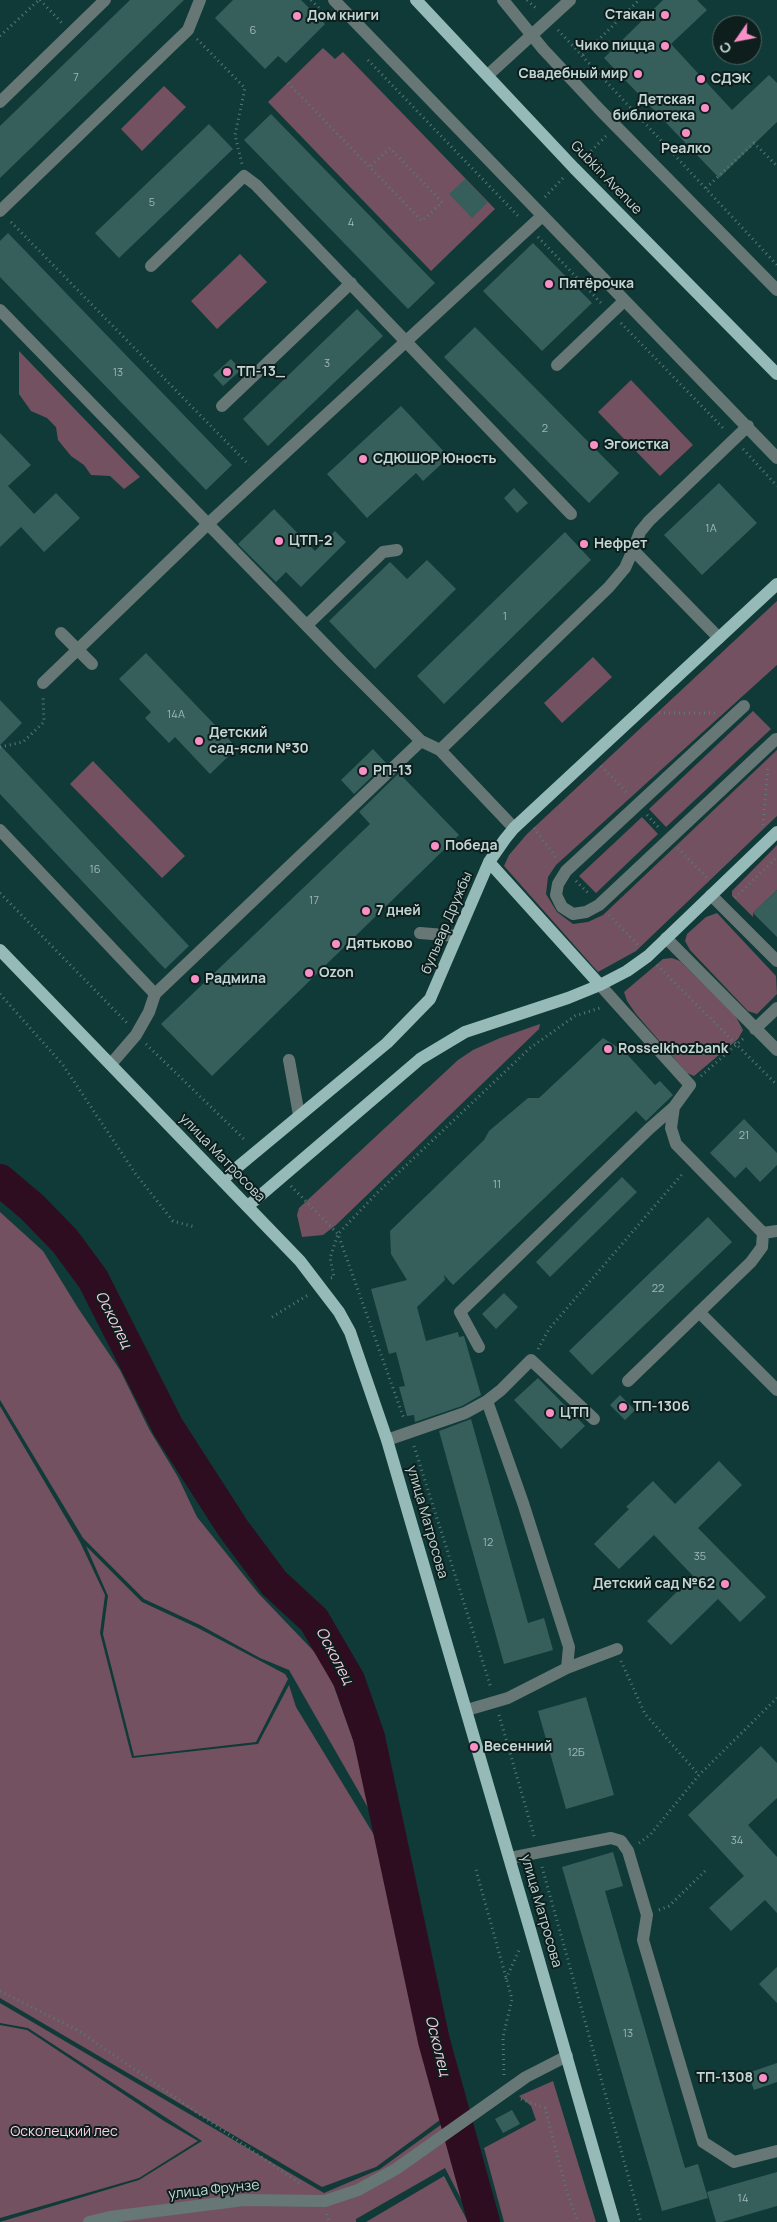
<!DOCTYPE html>
<meta charset="utf-8">
<style>
body{margin:0}
#map{position:relative;width:777px;height:2222px;overflow:hidden;background:#103a38;font-family:Manrope,sans-serif}
canvas{display:block}
.north{position:absolute;left:712px;top:15px;width:50px;height:50px;box-sizing:border-box;background:#0d1e1d;border:1px solid #556867;border-radius:50%;rotate:237deg;font-size:14px;font-weight:700;line-height:20px;text-align:center;color:#c2d7d5}
.north::after{content:'';display:block;margin:auto;width:18px;height:22px;background:#fa8fc7;clip-path:polygon(50% 0,100% 100%,50% 72%,0 100%)}
</style>
<div id="map">
<canvas width="777" height="2222"></canvas>
<div class="north">С</div>
</div>
<script>
const c = document.querySelector('canvas').getContext('2d');
c.lineJoin = 'round';
function paint(path, color) { c.fillStyle = color; c.fill(path, 'evenodd'); }
const shape = rows => new Path2D(rows.map(r => 'M' + r).join(''));
function trace(path, color, width, dash) { c.strokeStyle = color; c.lineWidth = width; c.lineCap = dash ? 'butt' : 'round'; c.setLineDash(dash || []); c.stroke(path); }
function drawText(font, color, halo, rows, align = 'center') {
  c.font = font + ' Manrope,sans-serif'; c.lineWidth = 4; c.setLineDash([]); c.textBaseline = 'middle'; c.strokeStyle = halo; c.fillStyle = color; for (const [text, x, y, turn = 0] of rows) {
    c.save(); c.translate(x, y); c.rotate((+turn || 0) * Math.PI / 180); c.textAlign = isNaN(turn) ? turn : align; if (halo) c.strokeText(text, 0, 0); c.fillText(text, 0, 0); c.restore();
  }
}
const green = shape([
 [323,48,335,59,343,52,495,209,431,271,268,102],
 [164,86,186,107,142,151,121,129],
 [240,254,267,282,217,329,191,301],
 [19,351,140,477,124,489,110,476,91,475,84,465,71,456,58,440,56,427,47,418,31,411,19,394],
 [631,380,693,445,660,476,598,412],
 [777,601,777,665,556,865,548,877,546,894,557,912,573,924,588,922,603,915,777,750,777,816,636,951,598,972,504,866,509,855,527,834],
 [593,657,612,677,562,723,544,703],
 [753,711,771,729,666,827,649,809],
 [93,761,185,856,162,878,70,784],
 [642,817,658,834,596,893,579,876],
 [777,845,777,890,753,913,753,917,732,896,732,891],
 [717,913,776,976,777,994,757,1014,748,1011,690,950,685,941,687,934,706,917],
 [672,958,680,961,735,1015,743,1030,738,1039,694,1076,687,1073,636,1014,627,1001,624,992,663,959],
 [540,1024,539,1029,336,1225,323,1235,302,1237,297,1215,299,1208,458,1060,473,1050,500,1038],
 [0,1212,43,1251,78,1308,120,1370,149,1429,178,1477,197,1517,259,1594,326,1664,353,1740,375,1820,289,1670,260,1658,200,1625,144,1599,83,1538,0,1400],
 [0,1406,80,1542,105,1595,100,1633,132,1758,258,1744,289,1685,296,1707,374,1835,426,2063,444,2117,376,2167,322,2187,0,1998],
 [86,1546,142,1602,198,1628,285,1674,288,1679,256,1742,134,1756,103,1634,108,1596],
 [0,2003,324,2193,380,2169,446,2121,476,2222,473,2222,445,2168,356,2219,356,2222,0,2222,139,2180,202,2141,28,2028,0,2023],
 [0,2025,27,2030,164,2121,198,2141,139,2178,0,2218],
 [553,2081,596,2222,504,2222,484,2148,536,2120,531,2106,519,2096],
 [444,2176,468,2222,366,2222]
]);
const river = shape([
 [0,1180,32,1207,65,1241,93,1279,168,1427,233,1528,274,1583,314,1620,349,1680,369,1737,434,2041,484,2222]
]);
const building = shape([
 [130,0,184,0,0,178,0,126],
 [233,0,301,0,325,24,286,63,278,56,265,69,215,18],
 [663,0,697,0,707,10,671,44,732,110,769,75,777,83,777,122,719,178,604,58],
 [271,114,435,283,408,309,244,140],
 [209,124,233,149,119,258,95,233],
 [465,179,488,202,472,218,449,194],
 [8,233,232,465,206,490,0,277,0,241],
 [533,243,592,303,542,351,483,291],
 [357,309,383,336,268,446,243,419],
 [475,327,619,473,589,503,444,357],
 [231,359,241,370,223,386,213,375],
 [401,406,449,457,423,481,416,473,367,518,327,474],
 [0,433,31,465,8,486,34,514,56,493,80,518,44,552,21,527,0,547],
 [719,483,757,523,702,575,664,535],
 [514,488,528,503,517,513,504,498],
 [274,509,315,551,335,531,346,542,301,587,286,572,276,582,238,544],
 [565,532,591,560,444,704,417,676],
 [427,560,456,589,375,669,329,621,390,562,407,579],
 [146,653,237,748,210,774,175,737,169,743,145,718,151,712,119,679],
 [0,700,22,723,0,745,189,946,165,969,0,794],
 [373,749,386,763,354,794,341,780],
 [399,773,459,835,212,1076,161,1024,370,824,359,812],
 [777,890,777,937,753,913],
 [603,1038,625,1052,655,1085,660,1081,673,1095,646,1121,636,1111,453,1285,444,1275,445,1280,417,1307,426,1341,458,1332,459,1337,464,1336,481,1395,462,1406,415,1422,414,1415,407,1416,399,1387,405,1386,396,1352,389,1354,371,1289,407,1280,391,1254,390,1231,484,1140,489,1131,528,1098,539,1098],
 [744,1119,777,1153,777,1165,760,1182,746,1167,735,1178,710,1153],
 [622,1177,637,1192,550,1277,536,1262],
 [708,1217,732,1242,592,1375,569,1351],
 [504,1293,518,1307,496,1329,482,1314],
 [538,1378,585,1426,561,1449,514,1400],
 [620,1395,635,1410,625,1420,610,1405],
 [471,1419,528,1623,544,1618,553,1650,504,1664,439,1431],
 [719,1461,742,1485,698,1528,766,1597,740,1622,718,1599,671,1645,647,1621,693,1576,654,1535,619,1569,594,1544,629,1509,626,1507,653,1481,675,1504],
 [586,1697,614,1795,566,1809,538,1711],
 [761,1746,777,1763,777,1798,748,1825,777,1857,777,1913,765,1900,731,1931,709,1908,744,1876,688,1815],
 [613,1852,623,1886,605,1891,685,2168,698,2164,708,2198,662,2211,562,1867],
 [777,1967,777,2003,759,1984],
 [777,2063,777,2082,754,2090,748,2073],
 [512,2110,520,2124,503,2133,495,2119],
 [777,2172,777,2206,722,2222,716,2222,707,2192]
]);
const path = shape([
 [40,0,62,23],
 [311,0,323,12],
 [527,0,538,10],
 [558,30,777,265],
 [0,36,39,0],
 [197,39,245,88,235,135,242,164],
 [583,55,639,0],
 [368,60,520,218],
 [288,83,422,221,442,202,390,148,370,167],
 [584,158,606,136],
 [706,188,754,143,777,166],
 [545,197,563,178],
 [11,222,249,465],
 [538,237,601,303],
 [621,323,725,430],
 [743,449,777,486],
 [659,713,715,713],
 [0,747,23,742,44,722,43,696],
 [601,766,628,794],
 [647,815,660,829],
 [763,825,768,766],
 [534,828,557,859],
 [678,848,709,880],
 [576,881,589,894],
 [0,893,127,1023],
 [735,898,777,857],
 [609,915,639,946],
 [657,965,777,1085],
 [0,994,63,1065,135,1173,173,1221,195,1227],
 [146,1044,246,1141],
 [701,1076,745,1037],
 [291,1186,338,1234,404,1419],
 [331,1278,334,1277,330,1258,338,1234,377,1193,530,1048,575,1016,600,1008],
 [272,1317,308,1295],
 [538,1349,549,1329,683,1173],
 [414,1446,491,1688],
 [621,1661,645,1714,699,1775],
 [499,1715,535,1839],
 [639,1843,650,1835,699,1775,777,1698],
 [542,1867,641,2222],
 [476,1870,512,1999,503,2037,504,2076],
 [659,1910,669,1906,705,1871],
 [506,1979,520,1948],
 [0,1991,79,2031,302,2185],
 [521,2099,545,2108,566,2189,578,2222],
 [327,2214,329,2222]
]);
const minor = shape([
 [334,0,777,458],
 [503,0,543,49,601,111,777,290],
 [488,75,570,0],
 [0,102,105,0],
 [0,211,188,30,200,0],
 [151,266,244,176,256,185,571,514],
 [0,310,343,663,421,741,440,750,514,828],
 [557,365,624,301],
 [222,406,351,283],
 [307,625,383,552,397,550],
 [61,633,92,664],
 [719,638,633,550,640,532,649,521,748,426],
 [43,683,209,523,542,216],
 [744,706,566,871,558,884,556,895,562,907,573,914,586,912,599,905,776,739],
 [440,750,609,587,625,568,633,550],
 [0,830,155,994,421,741],
 [711,895,777,961],
 [420,933,457,936],
 [666,938,777,1050],
 [755,1029,777,1008],
 [289,1060,299,1115],
 [111,1064,136,1035,149,1012,155,994],
 [763,1233,777,1231],
 [699,1312,777,1390],
 [479,1347,460,1312,649,1129,674,1107,690,1085,600,985],
 [628,1381,751,1262,762,1247,763,1233,676,1144,671,1128,674,1107],
 [387,1440,465,1413,487,1401],
 [567,1668,617,1649],
 [467,1710,508,1698,567,1668,569,1647,523,1503,487,1401,501,1390,531,1360,594,1419],
 [510,1858,611,1838,621,1841,628,1851,647,1915,643,1940,703,2142,734,2162,777,2151],
 [89,2222,110,2217,244,2200,325,2201,358,2190,396,2169,526,2077,567,2056]
]);
const major = shape([
 [416,0,574,168,777,374],
 [489,862,600,985],
 [0,950,300,1261,339,1312,350,1332,387,1440,529,1926,614,2222],
 [222,1180,387,1043,430,999,489,862,505,839,514,828,777,584],
 [248,1206,420,1059,465,1032,568,998,600,985,627,971,648,956,777,832]
]);
const markers = [
 [665,15,5,"#fa8fc7"],
 [297,16,5,"#fa8fc7"],
 [665,46,5,"#fa8fc7"],
 [638,74,5,"#fa8fc7"],
 [701,79,5,"#fa8fc7"],
 [705,108,5,"#fa8fc7"],
 [686,133,5,"#fa8fc7"],
 [549,284,5,"#fa8fc7"],
 [227,372,5,"#fa8fc7"],
 [594,445,5,"#fa8fc7"],
 [363,459,5,"#fa8fc7"],
 [279,541,5,"#fa8fc7"],
 [584,544,5,"#fa8fc7"],
 [199,741,5,"#fa8fc7"],
 [363,771,5,"#fa8fc7"],
 [435,846,5,"#fa8fc7"],
 [366,911,5,"#fa8fc7"],
 [336,944,5,"#fa8fc7"],
 [309,973,5,"#fa8fc7"],
 [195,979,5,"#fa8fc7"],
 [608,1049,5,"#fa8fc7"],
 [623,1407,5,"#fa8fc7"],
 [550,1413,5,"#fa8fc7"],
 [725,1584,5,"#fa8fc7"],
 [474,1747,5,"#fa8fc7"],
 [763,2078,5,"#fa8fc7"]
];
const numberNames = [
 ["6",253,31],
 ["7",76,78],
 ["5",152,203],
 ["4",351,223],
 ["3",327,364],
 ["13",118,373],
 ["2",545,429],
 ["1А",711,529],
 ["1",505,617],
 ["14А",176,715],
 ["16",95,870],
 ["17",314,901],
 ["21",744,1136],
 ["11",497,1185],
 ["22",658,1289],
 ["12",488,1543],
 ["35",700,1557],
 ["12Б",576,1753],
 ["34",737,1841],
 ["13",628,2034],
 ["14",743,2199]
];
const poiNames = [
 ["Стакан",655,15,"right"],
 ["Дом книги",307,16],
 ["Чико пицца",655,46,"right"],
 ["Свадебный мир",628,74,"right"],
 ["СДЭК",711,79],
 ["Детская",695,100,"right"],
 ["библиотека",695,116,"right"],
 ["Реалко",686,149,"center"],
 ["Пятёрочка",559,284],
 ["ТП-13_",237,372],
 ["Эгоистка",604,445],
 ["СДЮШОР Юность",373,459],
 ["ЦТП-2",289,541],
 ["Нефрет",594,544],
 ["Детский",209,733],
 ["сад-ясли №30",209,749],
 ["РП-13",373,771],
 ["Победа",445,846],
 ["7 дней",376,911],
 ["Дятьково",346,944],
 ["Ozon",319,973],
 ["Радмила",205,979],
 ["Rosselkhozbank",618,1049],
 ["ТП-1306",633,1407],
 ["ЦТП",560,1413],
 ["Детский сад №62",715,1584,"right"],
 ["Весенний",484,1747],
 ["ТП-1308",753,2078,"right"]
];
const streetNames = [
 ["Gubkin Avenue",606,178,46],
 ["бульвар Дружбы",447,923,-67],
 ["улица Матросова",222,1158,46],
 ["улица Матросова",427,1522,74],
 ["улица Матросова",541,1911,74],
 ["улица Фрунзе",214,2190,-6]
];
const parkNames = [
 ["Осколецкий лес",64,2132]
];
const waterNames = [
 ["Осколец",113,1320,63],
 ["Осколец",334,1656,62],
 ["Осколец",437,2046,76]
];
paint(green, '#735161');
trace(river, '#2f0d20', 32);
paint(building, '#365f5c');
trace(path, '#587a78', 3, [1, 4]);
trace(minor, '#667775', 12);
trace(major, '#96bab7', 12);
for (const [x, y, r, color] of markers) { const dot = new Path2D(); dot.arc(x, y, r, 0, 2 * Math.PI); c.fillStyle = color; c.fill(dot); trace(dot, '#0d1e1d', 2); }
drawText('11px', '#9fb9b7', null, numberNames);
drawText('bold 14px', '#c2d7d5', '#0d1e1d', poiNames, 'left');
drawText('14px', '#c2d7d5', '#0d1e1d', streetNames);
drawText('14px', '#fbcfe3', '#0d1e1d', parkNames);
drawText('italic 15px', '#f8cde1', '#0d1e1d', waterNames);
</script>
